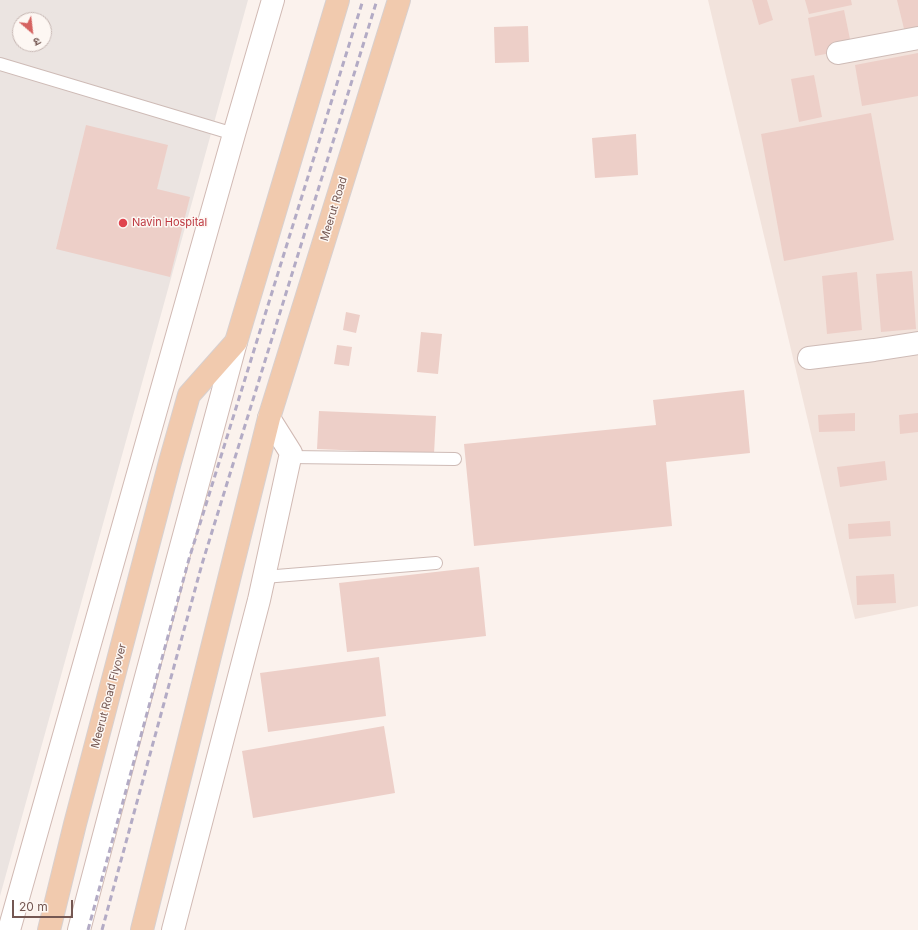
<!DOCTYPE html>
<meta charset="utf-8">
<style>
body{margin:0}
#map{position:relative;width:918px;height:930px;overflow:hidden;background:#fbf2ed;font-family:Inter,"Noto Sans Devanagari",sans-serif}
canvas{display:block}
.north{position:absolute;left:12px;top:12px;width:40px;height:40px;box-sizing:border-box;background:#fdf7f3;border:1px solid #c6b7b3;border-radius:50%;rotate:152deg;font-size:11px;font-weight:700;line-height:16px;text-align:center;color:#745752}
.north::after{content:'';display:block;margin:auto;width:14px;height:18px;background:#d56361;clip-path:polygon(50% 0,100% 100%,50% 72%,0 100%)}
.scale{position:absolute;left:12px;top:900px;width:61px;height:18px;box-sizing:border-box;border:2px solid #745752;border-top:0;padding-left:5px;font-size:12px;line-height:14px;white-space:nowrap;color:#745752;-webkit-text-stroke:3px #fdf7f3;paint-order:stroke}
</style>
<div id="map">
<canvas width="918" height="930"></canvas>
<div class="north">उ</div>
<div class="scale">20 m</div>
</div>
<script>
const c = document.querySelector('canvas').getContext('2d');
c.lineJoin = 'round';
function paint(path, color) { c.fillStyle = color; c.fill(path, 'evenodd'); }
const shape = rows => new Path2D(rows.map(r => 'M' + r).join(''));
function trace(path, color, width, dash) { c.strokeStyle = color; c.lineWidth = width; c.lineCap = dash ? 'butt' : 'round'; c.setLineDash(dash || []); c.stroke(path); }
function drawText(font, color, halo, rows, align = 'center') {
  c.font = font + ' Inter,sans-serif'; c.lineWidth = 3; c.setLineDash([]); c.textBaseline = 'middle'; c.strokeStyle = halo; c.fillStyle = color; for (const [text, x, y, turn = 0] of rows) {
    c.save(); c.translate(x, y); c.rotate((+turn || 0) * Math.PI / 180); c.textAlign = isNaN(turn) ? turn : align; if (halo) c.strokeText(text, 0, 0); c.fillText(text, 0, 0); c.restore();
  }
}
const residential = shape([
 [708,0,918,0,918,606,855,619]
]);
const industrial = shape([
 [0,0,248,0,0,896],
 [20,20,44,20,44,44,20,44]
]);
const building = shape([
 [752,0,767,0,773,20,759,25],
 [805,0,851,0,852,5,809,14],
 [897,0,918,0,918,34,906,37],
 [844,10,852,49,815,56,808,18],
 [528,26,529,62,495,63,494,27],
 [918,53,918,96,862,106,855,65],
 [814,75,822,117,799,122,791,79],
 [871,113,894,240,784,261,761,134],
 [86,125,168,145,157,189,190,197,170,277,56,249],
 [636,134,638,175,595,178,592,138],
 [912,271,916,329,881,332,876,274],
 [857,272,862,330,827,334,822,276],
 [346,312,360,315,356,333,343,330],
 [421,332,442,334,438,374,417,372],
 [337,345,352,347,349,366,334,364],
 [744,390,750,453,666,462,672,526,474,546,464,444,656,425,653,400],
 [319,411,436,416,434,454,317,449],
 [855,413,855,431,819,432,818,415],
 [918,413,918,432,900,434,899,415],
 [885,461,887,480,840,487,837,467],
 [890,521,891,536,849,539,848,524],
 [479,567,486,636,347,652,339,583],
 [894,574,896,603,857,605,856,576],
 [379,657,386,716,268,732,260,673],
 [384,726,395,793,253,818,242,751]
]);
const lane = shape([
 [0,64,234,134],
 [290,457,455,459],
 [264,577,436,563]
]);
const street = shape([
 [838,53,918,38],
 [809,358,874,350,918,343]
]);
const secondary = shape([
 [9,930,234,134,273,0],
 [79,930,136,714,236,342],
 [173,930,259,600,291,453,269,418]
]);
const primary = shape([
 [49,930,75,824,170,462,189,395,236,342,338,0],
 [142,930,269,418,399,0]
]);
const rail = shape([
 [88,930,189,559,363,0],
 [102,930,202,564,377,0]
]);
const markers = [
 [123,223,5,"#e0444e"]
];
const streetNames = [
 ["Meerut Road",334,209,-73],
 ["Meerut Road Flyover",109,696,-75]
];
const healthNames = [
 ["Navin Hospital",132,223]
];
paint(residential, '#f2e3dc');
paint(industrial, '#ebe4e1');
paint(building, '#edcfc8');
trace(lane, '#cebbb6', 14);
trace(street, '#cebbb6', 24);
trace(secondary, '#d1bab4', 24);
trace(primary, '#d8d0cf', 24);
trace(lane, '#fff', 12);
trace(street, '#fff', 22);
trace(secondary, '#fff', 22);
trace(primary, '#f1caae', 22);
trace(rail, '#b3abc5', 3, [6, 4]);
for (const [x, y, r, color] of markers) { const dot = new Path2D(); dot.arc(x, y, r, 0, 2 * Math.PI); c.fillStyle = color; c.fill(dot); trace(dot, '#fdf7f3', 1.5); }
drawText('11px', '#745752', '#fdf7f3', streetNames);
drawText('11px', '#be3a42', '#fdf7f3', healthNames, 'left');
</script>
